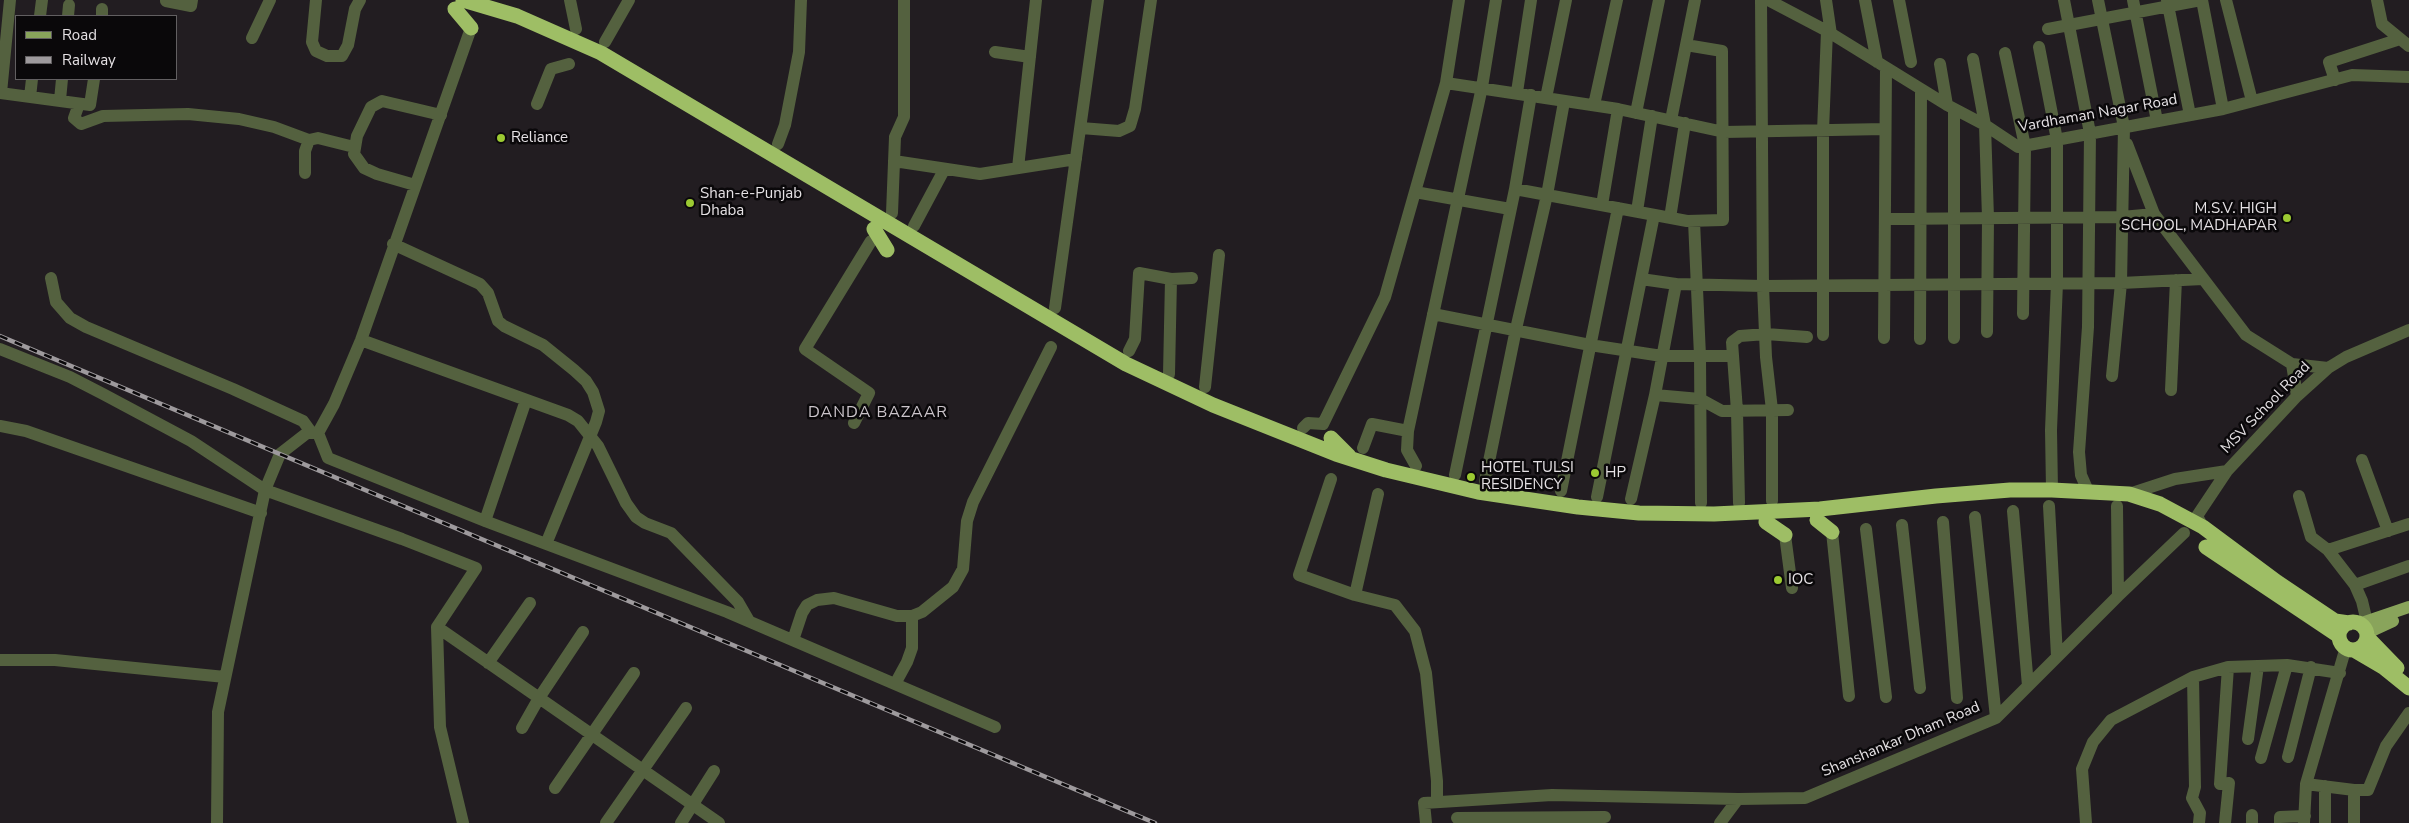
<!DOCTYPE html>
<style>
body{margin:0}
#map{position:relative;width:2409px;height:823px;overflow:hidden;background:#221d21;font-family:"Nunito Sans",sans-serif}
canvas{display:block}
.legend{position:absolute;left:15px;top:15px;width:162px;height:65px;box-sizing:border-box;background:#0a080a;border:1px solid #625f61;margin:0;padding:6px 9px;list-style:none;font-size:15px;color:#e5e1e4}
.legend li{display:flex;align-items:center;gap:10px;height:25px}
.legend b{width:25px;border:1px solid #625f61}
</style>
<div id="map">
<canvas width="2409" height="823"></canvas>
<ul class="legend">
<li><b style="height:6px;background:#89a45b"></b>Road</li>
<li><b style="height:6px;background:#9e9a9d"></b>Railway</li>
</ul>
</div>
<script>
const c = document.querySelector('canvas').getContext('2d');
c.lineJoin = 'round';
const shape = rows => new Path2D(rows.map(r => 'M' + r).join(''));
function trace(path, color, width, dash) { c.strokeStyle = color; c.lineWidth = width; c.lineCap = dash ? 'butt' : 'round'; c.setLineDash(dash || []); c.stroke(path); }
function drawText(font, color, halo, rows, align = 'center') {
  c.font = font + ' "Nunito Sans",sans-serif'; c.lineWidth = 5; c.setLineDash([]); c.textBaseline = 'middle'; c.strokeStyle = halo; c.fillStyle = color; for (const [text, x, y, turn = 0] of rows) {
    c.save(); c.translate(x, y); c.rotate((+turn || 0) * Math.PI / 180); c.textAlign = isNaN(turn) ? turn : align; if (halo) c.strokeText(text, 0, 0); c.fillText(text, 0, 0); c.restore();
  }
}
const minor = shape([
 [316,0,312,42,316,51,327,56,342,56,348,45,355,9,360,0],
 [570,0,576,29],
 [1761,0,1763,286,1766,357,1772,410,1772,501],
 [1768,0,1827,31,1947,105,1985,125,2018,147,2223,109,2352,75,2409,77],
 [1826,0,1831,34],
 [1865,0,1877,62],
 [1899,0,1911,62],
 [2064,0,2090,133,2088,327,2079,452,2081,475,2088,491],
 [2098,0,2124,127,2121,283,2112,376],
 [2133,0,2157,121],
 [2167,0,2190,115],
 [2202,0,2223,109],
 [2226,0,2252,101],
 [2377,0,2382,24,2409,46],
 [166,1,191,6,192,0],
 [40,16,42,0],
 [68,16,69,5],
 [102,16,102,9],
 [2048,29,2201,0],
 [252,38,270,0],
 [605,42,629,0],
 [2039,47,2057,140,2057,283,2051,430,2052,490],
 [995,52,1030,57],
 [2005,53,2025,146,2023,314],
 [1973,59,1985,125,1988,218,1987,332],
 [1940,64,1947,105],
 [2335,80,2329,62,2400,39],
 [1446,83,1618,109,1724,132,1885,129],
 [1517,92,1531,0],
 [0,93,90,105,94,79],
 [1,93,10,0],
 [30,97,32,79],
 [1546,98,1566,0],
 [60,100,62,79],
 [79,104,74,118,81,124,103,116,188,114,239,119,274,127,309,140],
 [537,104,551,69,569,64],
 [1594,105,1617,0],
 [1636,113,1659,0],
 [1671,120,1695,0],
 [1081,128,1119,131,1130,126,1135,109,1151,0],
 [778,144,785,125,799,52,801,0],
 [2127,144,2154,214,2246,335,2292,364,2297,396],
 [894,161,980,174,1076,159],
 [1018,168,1036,0],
 [305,173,305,151,309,140,318,138,354,147],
 [415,185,377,174,364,168,354,154,357,136,371,107,382,101,441,115],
 [1515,189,1687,221,1723,220,1722,51,1686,45],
 [1415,192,1510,209],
 [1602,205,1618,109],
 [1637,211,1652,116],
 [892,213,895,137,904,117,904,0],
 [1670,218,1685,123],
 [1886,219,2122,217,2154,214],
 [1694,221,1700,356,1701,503],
 [914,226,944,170],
 [393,244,480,284,488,293,498,321,504,326,543,345,574,370,586,381,593,392,599,411,596,422,546,544],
 [51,278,56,302,70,318,86,327,233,389,303,421,311,432],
 [1641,279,1676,284,1763,286,2121,283,2203,279],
 [1055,308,1098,0],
 [1433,314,1590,345,1662,356,1732,356],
 [1823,335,1823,131,1827,31],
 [1884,338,1886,68],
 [1954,338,1954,109],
 [1920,339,1921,90],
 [361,340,568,415,578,421,598,446,626,503,636,517,645,523,671,533,738,602,749,621],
 [0,349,70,377,103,394,191,441,265,490,402,539,476,568,437,627,440,727,463,823],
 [1129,351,1135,339,1139,273,1171,279,1192,278],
 [2292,364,2328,368],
 [1169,374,1171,279],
 [1205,387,1219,255],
 [2171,390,2176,280],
 [1655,395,1700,399,1722,411,1788,410],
 [854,423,869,393,805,349,871,241],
 [0,426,26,431,261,513],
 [1303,428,1308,423,1323,424,1385,297,1446,83,1459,0],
 [318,433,328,458,485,521,727,612,995,727],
 [318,433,334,404,361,340,471,28],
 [1363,448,1372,424,1408,431],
 [2362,460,2388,531],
 [1416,466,1407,450,1408,431,1482,87,1496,0],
 [1455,475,1515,189,1531,95],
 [1331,479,1299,575,1355,595,1395,605,1415,631,1426,673,1437,781,1437,802],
 [1485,481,1516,329,1547,195,1564,102],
 [1561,491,1618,208],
 [2129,494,2175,479,2227,471],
 [2299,496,2311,537,2328,550,2355,585,2362,601,2367,622],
 [1597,497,1654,215],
 [1631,499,1655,395,1676,284],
 [1739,503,1737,411,1732,342,1740,336,1766,334,1807,337],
 [2049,506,2057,656],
 [2117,506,2118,596],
 [2013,511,2028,686],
 [1975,517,1996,718],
 [485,521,526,400],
 [1943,522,1957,698],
 [1902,525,1920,688],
 [2203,527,2197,516,2227,471,2297,396,2328,368,2346,357,2409,330],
 [1866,529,1886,697],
 [1832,532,1849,696],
 [1785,535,1792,588],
 [2328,550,2409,524],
 [2355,585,2409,566],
 [1355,595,1378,494],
 [437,627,719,823],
 [793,640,802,613,807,605,817,600,834,598,897,616,912,616,922,612,953,587,963,569,967,521,973,502,1051,347],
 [0,660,55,660,225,677],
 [488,663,530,603],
 [2193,677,2195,787,2192,798,2200,813,2199,823],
 [895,684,907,662,912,648,912,616],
 [522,728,539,698,583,632],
 [2248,739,2258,666],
 [2288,757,2311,667],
 [2261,758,2287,665],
 [2306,784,2354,790],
 [555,788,634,673],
 [1457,818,1605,817],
 [217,823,218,712,265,490,280,454,307,433,318,433],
 [606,823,686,708],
 [681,823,714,771],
 [1426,823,1424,803,1552,795,1738,799],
 [1720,823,1738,799,1805,798,1996,718,2118,596,2184,533],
 [2086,823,2082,769,2093,742,2111,720,2193,677,2228,667,2287,665,2340,673],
 [2225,823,2229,783,2220,784,2228,667],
 [2252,823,2252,815],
 [2280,823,2280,817,2305,816],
 [2304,823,2306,784,2346,647],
 [2325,823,2325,786],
 [2354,823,2354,790,2368,790,2386,746,2409,713]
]);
const major = shape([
 [2359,624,2409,607],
 [2367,633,2393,621]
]);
const highway = shape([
 [463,0,517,16,601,53,1126,364,1213,405,1336,454,1386,470,1478,492,1578,507,1639,513,1714,514,1820,509,1936,496,2010,490,2052,490,2129,494,2160,504,2203,527,2277,582,2335,621,2349,623],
 [455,9,471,28],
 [874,229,887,250],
 [1331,438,1349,456],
 [1817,520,1832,532],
 [1766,522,1785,535],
 [2206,547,2339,636],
 '2339 636a14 14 0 1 1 28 0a14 14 0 1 1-28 0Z',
 [2367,637,2397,668],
 [2354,650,2383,667,2409,688]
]);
const rail = shape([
 [0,336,1155,823]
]);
const markers = [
 [501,138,5,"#9cca32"],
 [690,203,5,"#9cca32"],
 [2287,218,5,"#9cca32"],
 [1595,473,5,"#9cca32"],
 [1471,477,5,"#9cca32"],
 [1778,580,5,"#9cca32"]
];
const streetNames = [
 ["Vardhaman Nagar Road",2098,114,-10],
 ["MSV School Road",2266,408,-46],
 ["Shanshankar Dham Road",1901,740,-23]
];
const poiNames = [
 ["Reliance",511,138],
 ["Shan-e-Punjab",700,194],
 ["Dhaba",700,211],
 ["M.S.V. HIGH",2277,209,"right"],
 ["SCHOOL, MADHAPAR",2277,226,"right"],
 ["HOTEL TULSI",1481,468],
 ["RESIDENCY",1481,485],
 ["HP",1605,473],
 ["IOC",1788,580]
];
const neighbourhoodNames = [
 ["DANDA BAZAAR",878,413]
];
trace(minor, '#54613f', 12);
trace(major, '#89a45b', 12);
trace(highway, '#9ebe65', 15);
trace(rail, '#9e9a9d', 4.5);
trace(rail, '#0a080a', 2.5, [8]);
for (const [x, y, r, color] of markers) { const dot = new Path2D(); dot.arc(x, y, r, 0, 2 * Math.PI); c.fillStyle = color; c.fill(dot); trace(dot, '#0a080a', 2); }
drawText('15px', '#e5e1e4', '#0a080a', streetNames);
drawText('15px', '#e5e1e4', '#0a080a', poiNames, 'left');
c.letterSpacing = '1px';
drawText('16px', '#cbc4ca', '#0a080a', neighbourhoodNames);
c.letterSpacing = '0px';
</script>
